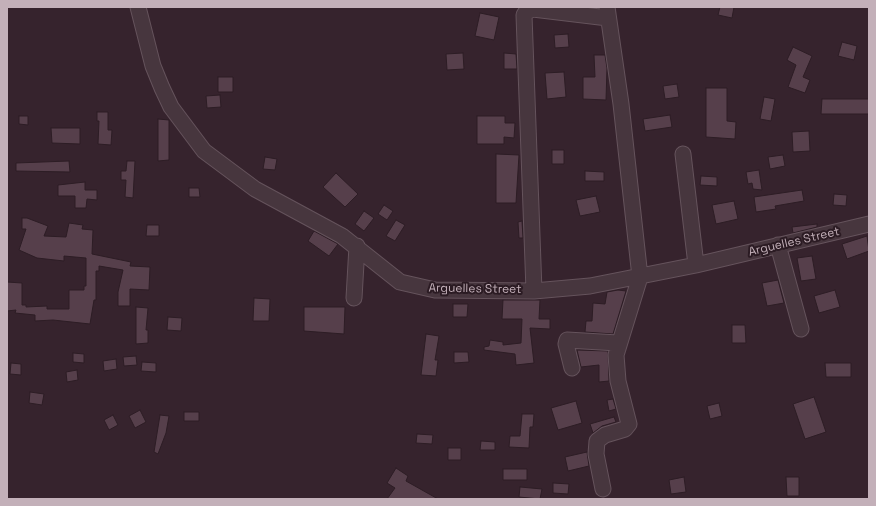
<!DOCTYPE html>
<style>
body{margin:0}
#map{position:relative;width:876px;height:506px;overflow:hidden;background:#36232d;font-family:"Space Grotesk",sans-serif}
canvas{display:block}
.frame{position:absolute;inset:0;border:8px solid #c3b0b9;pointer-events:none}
</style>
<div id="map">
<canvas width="876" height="506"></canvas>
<div class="frame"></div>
</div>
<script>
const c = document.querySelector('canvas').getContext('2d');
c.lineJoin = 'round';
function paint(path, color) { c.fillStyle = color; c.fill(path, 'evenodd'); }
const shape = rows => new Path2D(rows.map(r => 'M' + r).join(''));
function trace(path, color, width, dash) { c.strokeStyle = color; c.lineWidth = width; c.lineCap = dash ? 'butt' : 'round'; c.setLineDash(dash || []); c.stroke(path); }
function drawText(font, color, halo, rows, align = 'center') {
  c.font = font + ' "Space Grotesk",sans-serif'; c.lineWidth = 4; c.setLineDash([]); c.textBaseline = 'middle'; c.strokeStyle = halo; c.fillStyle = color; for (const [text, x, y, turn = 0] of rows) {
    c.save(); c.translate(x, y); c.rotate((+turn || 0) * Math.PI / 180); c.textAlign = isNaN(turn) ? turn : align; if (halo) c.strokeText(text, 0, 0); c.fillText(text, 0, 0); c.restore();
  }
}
const building = shape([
 [720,7,734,7,732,18,718,15,720,7],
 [480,13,499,17,494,40,475,36,480,13],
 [568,34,569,47,555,48,554,35,568,34],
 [842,42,857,46,854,60,838,56,842,42],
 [793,47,812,56,803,77,810,80,805,93,788,87,796,65,787,60,793,47],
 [463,53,464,69,447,70,446,54,463,53],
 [504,53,516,54,517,69,504,69,504,53],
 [594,55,605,55,607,68,606,100,583,99,583,77,595,77,594,55],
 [564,72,566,97,547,99,545,73,564,72],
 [218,77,233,77,233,92,218,92,218,77],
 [677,84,679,97,665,99,663,86,677,84],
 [706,88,727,88,727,121,736,122,735,139,706,137,706,88],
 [220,95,221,107,207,108,206,96,220,95],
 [764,97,775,99,771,121,760,119,764,97],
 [822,99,869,99,869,114,821,114,822,99],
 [97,112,108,112,108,130,112,130,111,145,98,144,99,121,97,121,97,112],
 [670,115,672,127,645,131,643,119,670,115],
 [19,116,28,116,28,125,19,124,19,116],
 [477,116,505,116,505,123,515,123,514,138,504,137,504,144,477,144,477,116],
 [158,119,169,120,169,160,158,161,158,119],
 [51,128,80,128,80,144,52,143,51,128],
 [809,131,810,151,793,152,792,132,809,131],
 [552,150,564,150,564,164,552,164,552,150],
 [496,154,519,155,516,203,496,203,496,154],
 [783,155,785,166,770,169,768,157,783,155],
 [265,157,277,159,275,170,263,169,265,157],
 [69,161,70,172,16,171,16,163,69,161],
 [127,161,135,161,133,198,125,197,126,180,121,180,121,171,126,171,127,161],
 [759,170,762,190,753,189,752,183,748,184,746,172,759,170],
 [585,171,604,172,604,181,585,181,585,171],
 [336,173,358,194,345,207,323,187,336,173],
 [701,176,717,177,717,186,700,185,701,176],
 [85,182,85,190,97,190,97,200,87,199,86,208,75,208,75,196,58,196,58,185,85,182],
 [189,188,199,188,200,197,189,197,189,188],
 [802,190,804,201,775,206,776,209,756,212,754,197,802,190],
 [834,194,847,195,846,206,833,205,834,194],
 [596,196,600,212,580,216,576,200,596,196],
 [734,201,738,219,716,224,712,205,734,201],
 [384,205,393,211,387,220,378,214,384,205],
 [364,211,374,218,364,231,355,224,364,211],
 [22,218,27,218,48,226,44,236,66,237,69,223,83,225,82,229,93,230,92,254,131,262,130,266,150,267,149,290,130,289,130,306,118,306,118,292,123,270,99,266,99,271,96,271,96,300,94,300,90,324,53,320,35,321,35,315,15,313,16,310,7,311,7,282,22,283,22,305,26,305,26,307,47,306,47,309,69,309,69,290,84,290,84,286,86,286,86,258,64,256,64,261,37,258,19,250,26,229,22,229,22,218],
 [396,220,405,225,395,241,386,236,396,220],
 [522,221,523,238,519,238,518,222,522,221],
 [817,224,817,227,793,233,792,227,817,224],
 [147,225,159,225,159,236,146,236,147,225],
 [314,231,338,244,329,256,308,241,314,231],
 [867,236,869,251,847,259,842,244,867,236],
 [812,256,816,279,801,281,797,258,812,256],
 [778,280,784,303,767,306,762,283,778,280],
 [618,290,626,291,613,334,585,332,586,321,592,321,593,303,605,304,607,292,618,290],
 [835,290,840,307,819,313,814,296,835,290],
 [254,298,270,299,269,321,253,321,254,298],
 [503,300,540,300,539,319,550,319,550,329,530,328,534,363,516,365,515,354,484,350,484,347,489,346,490,340,503,342,503,345,521,343,522,319,502,319,503,300],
 [453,304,468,304,467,317,453,317,453,304],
 [136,307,148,308,146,330,148,330,148,343,136,344,136,307],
 [304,307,345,307,344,334,304,331,304,307],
 [168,317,182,318,181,331,167,330,168,317],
 [732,325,745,325,746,343,732,343,732,325],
 [426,334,439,336,435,360,438,360,436,376,421,375,426,334],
 [577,350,608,351,609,381,599,382,599,365,581,367,577,350],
 [454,352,468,352,469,362,454,363,454,352],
 [73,353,84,354,84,363,73,362,73,353],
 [136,356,137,365,124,366,123,357,136,356],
 [116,359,117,369,104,371,103,361,116,359],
 [142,362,156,363,156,372,141,371,142,362],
 [11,363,21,364,21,375,10,374,11,363],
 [825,363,851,363,851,377,826,377,825,363],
 [77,370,78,380,67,382,66,372,77,370],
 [30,392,44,394,42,405,29,403,30,392],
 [814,397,826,432,805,439,793,404,814,397],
 [613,399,616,409,609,411,607,400,613,399],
 [576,401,582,423,558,430,551,408,576,401],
 [719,403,722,416,710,419,707,406,719,403],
 [140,410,146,422,135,428,129,416,140,410],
 [184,412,199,412,199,421,184,421,184,412],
 [522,414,534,414,533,427,530,427,529,448,509,447,510,436,520,436,522,414],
 [113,415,118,425,109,430,104,420,113,415],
 [160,415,169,416,166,433,158,454,154,452,160,415],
 [614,417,616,422,602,426,593,433,590,424,614,417],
 [417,434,433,435,432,444,416,443,417,434],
 [481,441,495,442,495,450,480,450,481,441],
 [448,448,461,448,461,460,448,460,448,448],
 [587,452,589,466,568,471,565,457,587,452],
 [396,468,408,476,406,481,438,499,387,499,395,488,387,483,396,468],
 [503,469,527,469,527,480,503,480,503,469],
 [684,477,686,492,671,494,669,480,684,477],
 [786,477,799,477,799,496,787,496,786,477],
 [553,483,569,484,568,494,553,493,553,483],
 [520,487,542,489,540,499,519,497,520,487]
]);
const minor = shape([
 [138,7,153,66,162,88,171,107,204,151,255,189,342,236,400,282,435,290,534,291,590,286,696,265,869,224],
 [683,154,696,265],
 [778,245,801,329],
 [534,291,524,15,526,12,533,9,608,18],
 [354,298,357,246],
 [572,368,566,344,567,340,618,343],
 [603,489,596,454,597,441,605,435,625,429,629,424,618,381,616,355,640,277,621,104,607,7]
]);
const streetNames = [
 ["Arguelles Street",794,242,-13],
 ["Arguelles Street",475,289,1]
];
paint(building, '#563f4b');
trace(building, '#2d1d25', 1);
trace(minor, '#65535c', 17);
trace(minor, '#47363e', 15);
drawText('12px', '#c3b0b9', '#2b1b23', streetNames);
</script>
